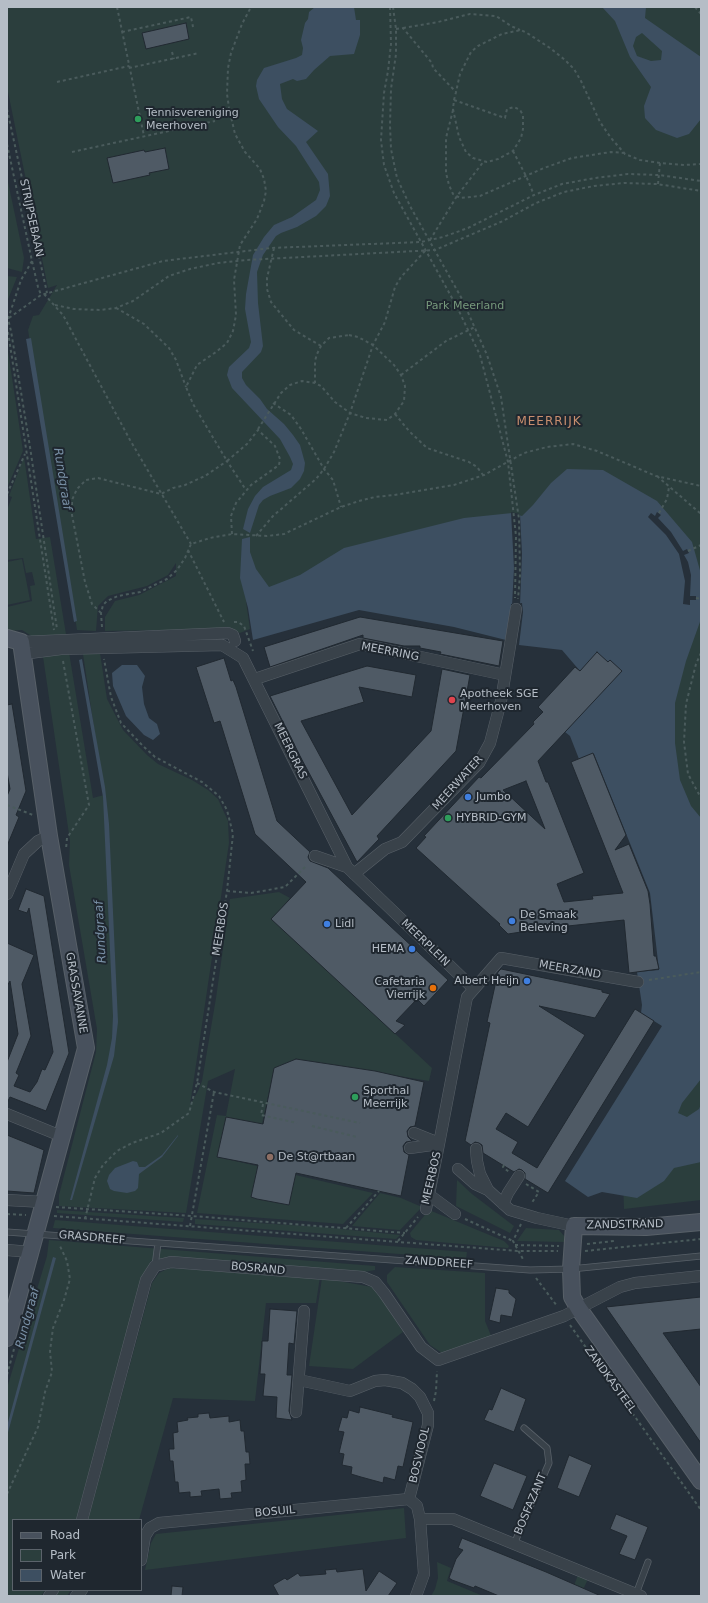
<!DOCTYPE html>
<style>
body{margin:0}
#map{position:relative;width:708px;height:1603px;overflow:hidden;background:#26303a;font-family:"DejaVu Sans",sans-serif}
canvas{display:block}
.frame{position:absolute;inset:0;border:8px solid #b5bdc6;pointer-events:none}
.legend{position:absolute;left:12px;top:1519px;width:130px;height:72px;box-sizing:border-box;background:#1f272f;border:1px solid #5b636b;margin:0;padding:5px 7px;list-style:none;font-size:12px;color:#b5bdc6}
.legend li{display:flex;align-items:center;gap:8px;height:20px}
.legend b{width:20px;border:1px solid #5b636b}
</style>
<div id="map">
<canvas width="708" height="1603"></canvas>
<div class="frame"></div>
<ul class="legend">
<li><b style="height:5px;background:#48515d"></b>Road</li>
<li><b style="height:11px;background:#2b3e3d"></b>Park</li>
<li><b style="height:11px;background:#3d4f61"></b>Water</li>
</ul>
</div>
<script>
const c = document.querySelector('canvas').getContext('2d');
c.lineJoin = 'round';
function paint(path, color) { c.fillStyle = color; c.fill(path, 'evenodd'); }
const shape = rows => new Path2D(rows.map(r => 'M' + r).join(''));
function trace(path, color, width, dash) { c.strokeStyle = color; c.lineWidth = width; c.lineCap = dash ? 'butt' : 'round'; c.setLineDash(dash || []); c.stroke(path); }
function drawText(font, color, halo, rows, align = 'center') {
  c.font = font + ' "DejaVu Sans",sans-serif'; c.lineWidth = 4; c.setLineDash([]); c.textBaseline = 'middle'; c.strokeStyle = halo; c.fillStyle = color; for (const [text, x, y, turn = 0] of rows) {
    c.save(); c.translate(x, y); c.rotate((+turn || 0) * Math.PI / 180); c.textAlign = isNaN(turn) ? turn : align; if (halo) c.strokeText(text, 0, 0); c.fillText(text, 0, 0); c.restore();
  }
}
const green = shape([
 [7,7,701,7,701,936,665,829,666,660,590,594,246,602,250,629,240,633,231,629,105,631,105,617,115,601,139,595,176,576,176,563,168,575,147,586,108,596,98,606,96,631,77,630,28,330,33,316,39,315,57,285,48,288,7,87],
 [7,177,24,258,22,272,7,268],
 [7,276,17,277,7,302],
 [7,344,23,451,7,488],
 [24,457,36,539,50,537,93,798,104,795,83,654,100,653,107,699,123,730,147,755,158,764,192,780,208,790,218,799,228,821,229,843,190,1105,198,1091,202,1081,216,998,230,899,279,892,290,898,272,919,432,1068,429,1081,296,1059,274,1069,262,1124,226,1117,218,1157,373,1193,343,1224,197,1213,217,1115,226,1116,235,1069,208,1081,186,1213,59,1206,59,1195,96,1052,97,1029,69,865,70,841,40,636,33,637,22,630,7,631,7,607,32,601,30,586,35,585,32,572,26,573,23,558,7,560,7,510,12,497,9,496],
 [22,559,30,600,7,605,7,562],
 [701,1041,701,1200,624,1209,623,1180],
 [457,1180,472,1194,514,1226,510,1233,456,1206],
 [380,1193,401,1198,422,1207,400,1230,352,1226],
 [57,1210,184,1218,183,1222,57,1213],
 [429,1210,504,1241,509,1246,508,1248,416,1240,411,1237,410,1233],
 [195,1219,321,1227,400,1235,396,1239,195,1224],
 [55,1220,467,1252,466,1259,53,1228],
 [526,1228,559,1230,565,1237,566,1242,517,1241],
 [49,1240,375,1266,375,1270,364,1272,171,1257,151,1261,141,1279,76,1520,13,1520,13,1590,45,1590,41,1596,7,1596,7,1388,47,1256],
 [395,1267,485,1273,485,1321,492,1338,442,1353,430,1345,387,1282,387,1275],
 [169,1268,320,1277,316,1303,266,1303,255,1401,173,1398,139,1520,88,1520,152,1283,159,1273],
 [322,1278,372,1287,381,1297,403,1332,353,1369,309,1366],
 [404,1508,406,1538,145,1570,151,1543,156,1534],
 [437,1562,451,1568,447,1581,483,1596,431,1596,435,1589,438,1578],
 [578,1575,588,1579,580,1596,570,1596],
 [59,1590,71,1590,67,1596,55,1596]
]);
const water = shape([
 [315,7,354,7,356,20,360,20,360,35,354,54,330,56,314,70,306,79,297,81,293,79,280,84,282,99,287,109,318,131,306,142,328,174,330,196,326,206,316,216,297,227,281,233,276,236,263,255,257,272,258,303,263,346,261,352,242,372,242,378,246,385,260,399,267,409,284,424,293,435,300,445,305,463,304,471,300,479,291,488,270,496,263,500,259,505,250,533,243,529,248,509,255,496,263,487,291,470,293,464,290,457,280,439,232,388,227,375,229,367,249,348,251,342,245,309,246,294,253,255,264,237,274,225,292,217,316,200,320,190,319,182,296,146,278,127,259,99,256,86,257,80,264,68,296,58,302,55,303,48,301,40,305,23,308,19,309,12],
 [602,7,646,7,645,18,701,57,701,119,689,134,677,138,656,130,645,118,644,106,651,87,630,57,615,21],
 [642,33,662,51,661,60,651,61,637,56,633,46,636,37],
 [31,338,77,621,74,622,26,339],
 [567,469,603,470,657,501,692,542,701,574,701,619,686,661,675,703,675,743,680,780,691,806,701,818,701,1079,682,1103,678,1113,687,1117,699,1109,701,1104,701,1162,674,1168,664,1181,637,1198,602,1192,588,1197,565,1181,662,1026,641,1013,642,1005,637,972,659,970,650,893,594,754,579,759,570,736,565,732,621,671,610,660,607,664,580,671,562,650,519,645,523,612,522,603,511,604,511,611,506,640,454,627,359,610,253,640,248,608,240,578,242,539,250,537,250,552,256,569,269,587,300,575,344,548,464,518,512,513,522,516,533,505,551,483],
 [82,659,105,787,109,824,118,1022,114,1056,72,1200,70,1200,107,1065,112,1038,113,1016,103,797,79,660],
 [122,665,137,665,145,676,142,687,144,704,149,718,157,724,160,734,153,740,144,735,126,716,113,686,112,673],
 [178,1135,178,1136,162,1157,139,1174,138,1188,135,1191,127,1193,114,1191,110,1189,107,1181,109,1175,115,1168,133,1161,137,1162,139,1167,145,1167,162,1155],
 [53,1257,56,1258,7,1436,7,1426]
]);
const pier = shape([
 [511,512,520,514,522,554,520,605,512,606,514,568],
 [657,512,661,515,658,518,671,532,683,551,687,549,689,553,684,555,688,562,691,575,690,596,696,596,696,600,690,600,690,605,683,604,685,581,679,554,666,535,648,517,651,513,655,516]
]);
const building = shape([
 [186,23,189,39,146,49,142,33,186,23],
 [165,148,169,169,149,173,150,175,113,183,107,158,144,150,145,152,165,148],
 [360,617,503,641,499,666,440,654,441,652,420,648,420,646,404,646,363,638,363,635,270,667,264,647,360,617],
 [597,652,608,662,610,660,622,671,538,761,546,782,548,782,584,873,557,884,564,902,593,899,592,896,623,893,571,762,593,753,626,835,615,850,629,844,648,891,650,904,654,956,656,956,659,969,629,973,624,920,521,931,521,932,508,934,499,925,500,924,416,848,426,837,424,836,479,777,481,778,534,724,533,722,543,712,538,707,575,667,580,671,597,652],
 [526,781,545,829,503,790,526,781],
 [224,658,231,681,233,680,236,687,277,821,310,852,308,857,310,861,328,868,448,980,424,1006,417,999,396,1021,405,1025,395,1034,271,919,306,882,255,834,220,721,214,723,196,667,224,658],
 [367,666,416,675,412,697,359,687,364,702,301,721,352,815,431,731,442,669,470,675,456,751,377,836,379,839,357,862,301,758,270,696,367,666],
 [12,704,26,791,16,815,19,817,7,846,7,796,10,789,7,772,7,705,12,704],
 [26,889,44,896,69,1053,46,1111,10,1097,7,1103,7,1062,18,1034,10,981,7,986,7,943,34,955,22,984,31,1036,16,1073,19,1075,14,1086,30,1092,37,1082,42,1069,45,1070,53,1052,29,908,27,913,18,910,26,889],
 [501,969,602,990,602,992,610,994,595,1018,539,1006,585,1035,528,1127,506,1113,496,1129,518,1142,512,1153,537,1168,635,1009,654,1021,548,1193,525,1179,525,1173,522,1170,519,1169,514,1172,483,1153,482,1145,479,1143,475,1142,471,1145,465,1141,490,1023,487,1022,498,972,501,969],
 [296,1059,375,1071,424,1082,415,1126,410,1127,407,1131,408,1137,412,1141,406,1142,403,1146,404,1152,409,1155,401,1196,296,1173,289,1205,257,1199,251,1197,258,1165,217,1157,226,1117,263,1124,274,1068,296,1059],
 [7,1135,44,1150,34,1193,7,1191,7,1135],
 [496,1288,509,1290,509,1293,516,1299,512,1317,501,1315,500,1323,489,1320,496,1288],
 [701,1297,701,1329,663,1333,701,1387,701,1443,606,1307,701,1297],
 [270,1309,297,1311,294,1344,289,1343,287,1375,292,1375,289,1411,292,1420,276,1418,277,1397,263,1396,265,1374,260,1374,262,1345,262,1341,268,1341,270,1309],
 [501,1388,526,1399,514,1432,484,1420,489,1409,492,1410,501,1388],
 [360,1407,393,1415,392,1417,413,1422,403,1467,398,1466,395,1480,384,1477,383,1483,361,1477,351,1474,352,1467,342,1465,344,1454,339,1453,344,1432,338,1431,342,1417,347,1418,349,1410,359,1413,360,1407],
 [209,1413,210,1418,229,1416,229,1422,240,1420,241,1431,244,1431,246,1452,249,1452,250,1464,245,1464,246,1480,241,1481,242,1492,231,1493,232,1498,220,1499,219,1489,201,1491,202,1496,190,1497,190,1492,179,1493,178,1482,175,1482,173,1461,170,1461,169,1449,174,1449,173,1433,178,1432,177,1422,188,1420,187,1418,198,1417,198,1414,209,1413],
 [569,1455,592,1465,579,1497,557,1488,569,1455],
 [494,1463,527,1476,513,1510,480,1496,494,1463],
 [616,1514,648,1527,635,1560,619,1554,627,1536,610,1529,616,1514],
 [462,1538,546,1572,601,1596,499,1596,475,1586,474,1588,452,1580,449,1578,456,1559,463,1550,458,1548,462,1538],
 [336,1569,337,1572,363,1569,366,1591,379,1571,397,1583,388,1596,279,1596,273,1585,285,1578,287,1580,298,1573,300,1576,326,1574,325,1570,336,1569],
 [172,1586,183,1587,182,1596,171,1596,172,1586]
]);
const path = shape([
 [117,7,144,136],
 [390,7,391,44,388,71,384,93,381,140,384,165,394,193,457,307,480,355,508,462,516,536,515,598],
 [393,7,396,29,396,54,391,89,390,125,391,149,397,178,410,206,462,299,487,355,501,397,519,519,520,575,518,599],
 [695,7,701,14],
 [403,28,438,22,470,14,496,16,511,26,520,30],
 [396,29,403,28,432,63,433,68,456,92],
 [122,32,191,17,193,27],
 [172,52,174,59],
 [129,68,199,53],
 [57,82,129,66],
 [454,100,505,118,507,109,514,107,520,110,523,115,523,129,521,138,513,151,498,159,487,162,473,158,466,152,459,137,453,109,454,100,456,92,460,74,471,52,478,46,502,34,521,30,527,33,550,48,565,60,574,69,581,81,600,122,611,138,625,154,640,160,660,163,684,165,701,164],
 [7,109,47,293],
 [453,110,446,138,446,173,449,185,453,194,460,198,480,196,544,168,572,158,611,152,624,153],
 [7,144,32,261,38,287,41,295],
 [513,151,526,176,534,195],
 [72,152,215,121],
 [658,184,660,163],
 [430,240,457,196,484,161],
 [274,248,267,278,267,289,271,302,294,330,321,346],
 [32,261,21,280,8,319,11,331,30,447,57,629],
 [44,294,63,315,130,440,191,544],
 [55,305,74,309,100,310,116,308,133,301,169,276,190,269,218,263,246,260,435,250,503,221,536,203,564,192,594,186,624,183,657,184,701,191],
 [116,308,144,324,169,348,176,360,186,387],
 [9,318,41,295,163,261,271,248,421,242,443,237,468,228,534,195,562,184,595,178,628,174,659,175,701,181],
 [8,332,54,630],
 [349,335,358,337,373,345,394,365,401,375,405,386,404,401,395,414,387,420,366,418,350,413,335,402,321,386,315,383,315,361,317,354,321,346,329,338,349,335],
 [401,375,446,341,475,327],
 [273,403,291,415,301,429,324,469,333,480,341,507],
 [395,414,409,431,427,448,469,462,477,467,483,475],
 [258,429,281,393,290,385,302,381,315,383],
 [657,476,701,514],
 [7,494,25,454],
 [659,513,667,499,669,487],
 [232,534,231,516,236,503,251,485,279,465,280,459,275,446,258,430,247,444,227,461,193,404,186,387,197,365,216,352,227,343,233,331,236,315,234,280,240,245,257,219,264,201,266,191,264,179,260,169,245,152,235,134,229,108,227,94,228,68,231,53,242,24,251,7],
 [256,536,273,516,316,479,324,469,334,452,350,413,373,345,385,322,395,287,401,277,425,251],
 [188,550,224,622],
 [688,551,701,545],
 [696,598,701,599],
 [101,613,92,604,85,582,72,515,72,500,77,489,86,480,98,478,161,494,173,488,185,485,205,476,227,461,246,490],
 [234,622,238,622,244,626,253,651],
 [102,627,101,613,103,605,107,601,118,596,140,592,167,579,177,570,185,558,191,544,210,538,232,534,267,536,284,534,341,507,359,501,375,497,394,495,454,485,484,475,524,453,547,447,573,444,597,451,656,476,701,486],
 [701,653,696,664,686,704,684,742,688,774,701,798],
 [63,661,89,805,67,838,66,849],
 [7,805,33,815],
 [227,891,251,893,285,887,307,865],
 [649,980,701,972],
 [197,1083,214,1092,360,1123],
 [263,1104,261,1115,297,1123],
 [312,1126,357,1137],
 [504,1165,503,1167,509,1172],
 [526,1184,539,1192,531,1204],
 [56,1207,192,1216,405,1233],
 [7,1214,26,1215],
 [54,1216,518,1251,558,1251],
 [85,1219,95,1178,103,1165,117,1151,132,1143,161,1133,189,1113,197,1083,227,891,233,834,227,810,219,796,202,782,155,757,144,747,121,723,111,697,104,659],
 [465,1219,513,1241],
 [521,1224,513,1241,524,1261],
 [190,1226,214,1092],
 [346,1228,379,1191],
 [398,1241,418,1217],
 [587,1244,614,1241],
 [515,1245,559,1246],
 [585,1251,701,1239],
 [536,1278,557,1306],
 [570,1325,701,1510],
 [7,1375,14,1349],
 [434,1401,436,1391,437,1371],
 [7,1494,38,1427,45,1392,52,1372,50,1351,53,1328,64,1300,70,1279,67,1261,59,1244]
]);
const lane = shape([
 [7,1232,530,1270,571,1269,701,1256],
 [155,1266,158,1243],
 [514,1544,549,1463,547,1448,524,1428],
 [636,1594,648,1562]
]);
const street = shape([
 [21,642,228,633,233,635,235,641],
 [22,654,61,649,222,645,243,658,347,867,474,989,501,958,638,982],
 [255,679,360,644,505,675],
 [315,856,347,867],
 [354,874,385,849,402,842,479,763,490,743,501,701,516,609],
 [7,894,24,854,38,841,49,836],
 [7,1114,61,1136],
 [414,1133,439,1143],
 [410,1148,439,1144],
 [476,1149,477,1161,480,1174,488,1190,510,1210,537,1218,574,1226],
 [458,1169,475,1184,488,1190],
 [428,1194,455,1214],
 [7,1200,43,1202],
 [503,1204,508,1193,519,1176],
 [426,1209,439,1144,467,997,474,989],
 [7,1250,31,1252],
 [299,1380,350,1391,375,1381,385,1380,402,1383,412,1389,420,1397,428,1413,428,1425,409,1499],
 [296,1412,304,1311],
 [82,1520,146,1280,155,1266,171,1262,363,1277,375,1282,384,1293,421,1347,438,1360,564,1316,620,1287,635,1283,701,1276],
 [141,1560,145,1536,150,1528,159,1523,409,1499,417,1506,420,1519],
 [49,1596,53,1590],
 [76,1596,82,1590],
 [416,1596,424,1574,420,1519,453,1519,641,1596]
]);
const secondary = shape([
 [7,638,21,642,49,836,86,1048,7,1338],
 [701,1222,646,1227,574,1226,571,1269,572,1297,579,1309,701,1481]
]);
const markers = [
 [138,119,4,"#2e9e5b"],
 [452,700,4,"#e0444e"],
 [468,797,4,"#3f7fe0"],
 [448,818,4,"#2e9e5b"],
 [512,921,4,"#3f7fe0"],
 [327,924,4,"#3f7fe0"],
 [412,949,4,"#3f7fe0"],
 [527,981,4,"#3f7fe0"],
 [433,988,4,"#e8710a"],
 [355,1097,4,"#2e9e5b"],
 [270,1157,4,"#8d6e63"]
];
const poiNames = [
 ["Tennisvereniging",146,113],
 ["Meerhoven",146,126],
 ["Apotheek SGE",460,694],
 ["Meerhoven",460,707],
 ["Jumbo",476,797],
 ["HYBRID-GYM",456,818],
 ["De Smaak",520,915],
 ["Beleving",520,928],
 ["Lidl",335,924],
 ["HEMA",404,949,"right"],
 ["Albert Heijn",519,981,"right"],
 ["Cafetaria",425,982,"right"],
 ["Vierrijk",425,995,"right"],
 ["Sporthal",363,1091],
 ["Meerrijk",363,1104],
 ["De St@rtbaan",278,1157]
];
const streetNames = [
 ["STRIJPSEBAAN",31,218,78],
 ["MEERRING",390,652,11],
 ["MEERGRAS",290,751,64],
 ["MEERWATER",458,783,-48],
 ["MEERBOS",221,929,-81],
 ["MEERPLEIN",425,943,44],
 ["MEERZAND",570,970,10],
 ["GRASSAVANNE",76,993,80],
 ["MEERBOS",432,1178,-77],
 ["ZANDSTRAND",625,1225,-1],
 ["GRASDREEF",92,1238,5],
 ["ZANDDREEF",439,1263,4],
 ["BOSRAND",258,1269,5],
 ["ZANDKASTEEL",610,1380,54],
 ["BOSVIOOL",420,1455,-77],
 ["BOSFAZANT",531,1504,-67],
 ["BOSUIL",275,1512,-5]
];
const parkNames = [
 ["Park Meerland",465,306]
];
const neighbourhoodNames = [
 ["MEERRIJK",549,422]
];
const waterNames = [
 ["Rundgraaf",62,479,81],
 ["Rundgraaf",101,932,-93],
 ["Rundgraaf",28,1318,-75]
];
paint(green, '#2b3e3d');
paint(water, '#3d4f61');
paint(pier, '#26303a');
paint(building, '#4f5a65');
trace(building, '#212931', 1);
trace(lane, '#586068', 7);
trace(street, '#586068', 12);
trace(secondary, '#586068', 18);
trace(path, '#4a5b5c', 2, [3, 3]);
trace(lane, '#39424a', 5.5);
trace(street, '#39424a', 11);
trace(secondary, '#48515d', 16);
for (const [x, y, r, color] of markers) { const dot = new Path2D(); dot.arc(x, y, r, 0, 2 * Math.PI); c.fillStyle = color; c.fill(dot); trace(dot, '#1f272f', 1.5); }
drawText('11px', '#b5bdc6', '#1f272f', poiNames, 'left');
drawText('11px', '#b5bdc6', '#1f272f', streetNames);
drawText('11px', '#76997c', '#1f272f', parkNames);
c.letterSpacing = '1px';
drawText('12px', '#c88e6e', '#1f272f', neighbourhoodNames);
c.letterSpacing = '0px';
drawText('italic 12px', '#7990a6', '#1f272f', waterNames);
</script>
